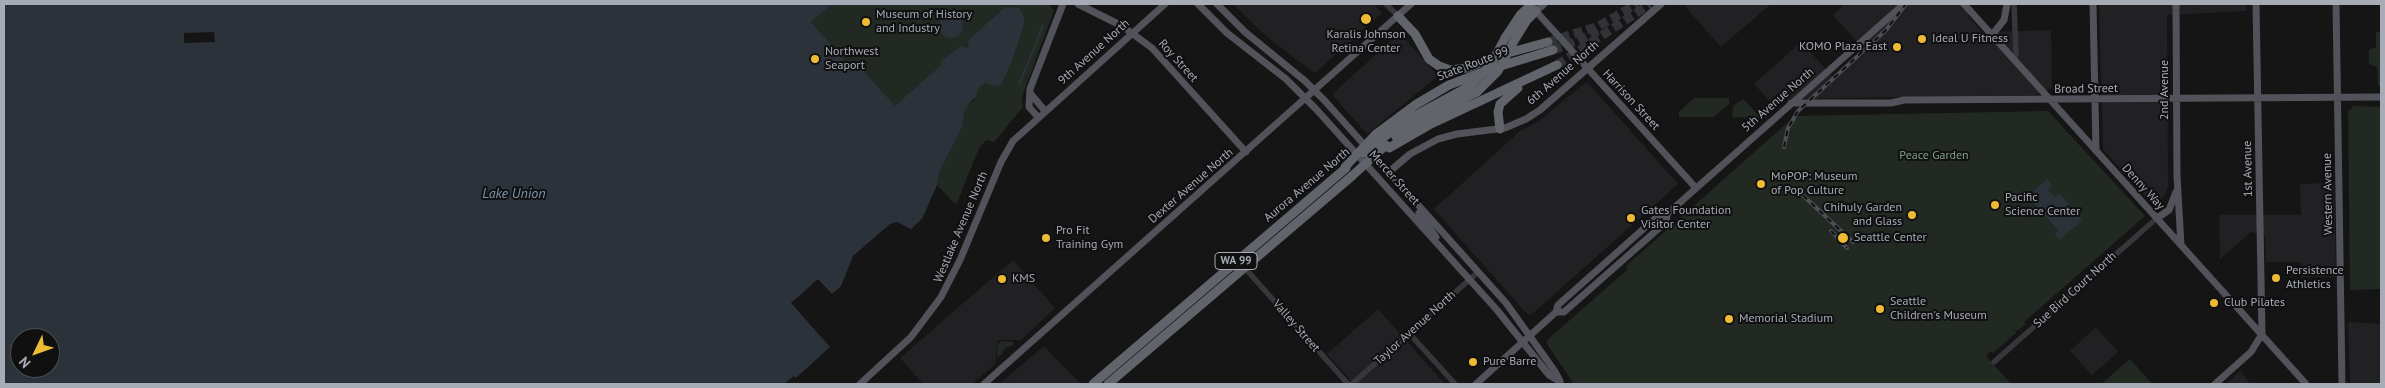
<!DOCTYPE html>
<style>
body{margin:0}
#map{position:relative;width:2385px;height:388px;overflow:hidden;background:#151516;font-family:"PT Sans",sans-serif}
canvas{display:block}
.frame{position:absolute;inset:0;border:5px solid #a7abb6;pointer-events:none}
.north{position:absolute;left:10px;top:328px;width:50px;height:50px;box-sizing:border-box;background:#101011;border:1px solid #4c4e53;border-radius:50%;rotate:228deg;font-size:14px;font-weight:700;line-height:20px;text-align:center;color:#a7abb6}
.north::after{content:'';display:block;margin:auto;width:18px;height:22px;background:#efbb34;clip-path:polygon(50% 0,100% 100%,50% 72%,0 100%)}
</style>
<div id="map">
<canvas width="2385" height="388"></canvas>
<div class="frame"></div>
<div class="north">N</div>
</div>
<script>
const c = document.querySelector('canvas').getContext('2d');
c.lineJoin = 'round';
function paint(path, color) { c.fillStyle = color; c.fill(path, 'evenodd'); }
const shape = rows => new Path2D(rows.map(r => 'M' + r).join(''));
function trace(path, color, width, dash) { c.strokeStyle = color; c.lineWidth = width; c.lineCap = dash ? 'butt' : 'round'; c.setLineDash(dash || []); c.stroke(path); }
function drawText(font, color, halo, rows, align = 'center') {
  c.font = font + ' "PT Sans",sans-serif'; c.lineWidth = 4; c.setLineDash([]); c.textBaseline = 'middle'; c.strokeStyle = halo; c.fillStyle = color; for (const [text, x, y, turn = 0] of rows) {
    c.save(); c.translate(x, y); c.rotate((+turn || 0) * Math.PI / 180); c.textAlign = isNaN(turn) ? turn : align; if (halo) c.strokeText(text, 0, 0); c.fillText(text, 0, 0); c.restore();
  }
}
const built = shape([
 [1233,4,1374,4,1382,13,1315,73,1267,37],
 [1683,4,1771,4,1721,47],
 [1845,4,1967,4,1968,16,1982,32,2051,30,2052,88,2034,95,1785,99,1776,108,1754,84,1801,42,1835,79,1866,52,1833,15],
 [2099,4,2246,4,2246,11,2167,15,2168,186,2165,195,2154,205,2103,149],
 [1400,33,1438,76,1367,134,1334,97,1333,93],
 [1588,83,1678,184,1531,315,1527,314,1434,209,1520,131,1542,119,1583,84],
 [2334,183,2336,277,2301,277,2301,262,2266,262,2265,235,2251,232,2220,259,2219,215,2301,215,2300,184],
 [1013,260,1055,308,1021,340,998,340,995,364,972,384,923,384,900,358],
 [1378,309,1445,384,1354,384,1327,354],
 [2348,322,2381,324,2381,384,2350,384],
 [2096,327,2118,352,2092,375,2070,351],
 [1044,346,1081,384,999,384],
 [2240,371,2251,384,2226,384]
]);
const green = shape([
 [832,4,1048,4,1054,10,1022,97,1023,107,994,142,987,140,980,146,956,205,937,185,940,170,962,128,963,112,969,103,974,101,978,89,985,83,1001,85,1010,67,1024,25,1024,17,1005,7,967,41,969,46,965,48,962,45,941,62,942,64,895,107,856,63,851,67,811,22],
 [2376,32,2381,32,2381,86,2378,86,2377,67,2369,64,2369,50,2376,47],
 [1694,98,1729,98,1729,104,1714,117,1679,117,1679,112],
 [1743,99,1760,117,1759,118,1732,117,1733,106],
 [2354,106,2381,107,2381,289,2350,290,2348,111],
 [2048,111,2145,216,2024,322,2026,324,2018,330,2015,330,2016,333,1993,353,1991,351,1986,356,2011,384,1574,384,1547,344,1547,340,1628,269,1626,266,1795,116],
 [1001,341,1013,342,1013,345,1005,348,1002,354,997,358,998,344],
 [2130,359,2152,384,2101,384]
]);
const water = shape([
 [4,4,832,4,811,22,851,67,856,63,895,106,942,64,940,62,962,45,965,48,969,46,967,41,1005,7,1019,8,1024,17,1024,25,1010,67,1001,85,995,86,985,83,978,89,976,97,969,103,964,112,962,128,940,170,937,185,922,219,911,229,897,222,890,224,853,256,841,286,832,294,818,279,791,303,830,347,796,378,794,376,784,384,4,384],
 [20,338,50,338,50,368,20,368],
 '939 26a12 12 0 1 1 24 0a12 12 0 1 1-24 0Z',
 [2047,179,2052,185,2048,190,2055,197,2059,193,2082,220,2060,240,2055,234,2058,230,2031,200,2028,203,2024,199]
]);
const pier = shape([
 [214,32,215,42,184,43,184,33]
]);
const stream = shape([
 [1019,85,1043,26]
]);
const highwayTunnel = shape([
 [1548,42,1599,26,1637,4],
 [1553,50,1578,41,1598,31],
 [1557,65,1650,4]
]);
const minor = shape([
 [1386,4,1398,16],
 [2014,59,2016,54,2014,4],
 [1244,267,1348,384],
 [1409,333,1455,384],
 [1994,362,2157,218],
 [1352,384,1478,272]
]);
const major = shape([
 [1078,4,1122,26,1152,48,1246,152],
 [1198,4,1227,33,1286,79,1316,109,1497,310,1549,375,1559,381],
 [1217,4,1245,32,1305,81,1325,101,1506,303,1554,370,1560,381],
 [1964,4,2306,384],
 [2093,4,2096,151],
 [2176,4,2177,176,2181,245],
 [2336,4,2342,384],
 [1533,8,1696,188],
 [1536,11,1544,4],
 [1992,35,2004,20,2007,4],
 [1030,93,1045,111],
 [1791,103,1891,103,1904,100,2381,97],
 [1038,117,1029,107,1030,89,1063,4],
 [1389,172,1410,154,1438,139,1457,134,1505,128,1526,119,1540,110,1661,4],
 [1419,213,1436,237],
 [2157,218,2169,210,2176,192],
 [1556,312,1564,312,1666,222,1667,214],
 [860,384,911,337,941,297,960,260,1001,162,1013,141,1165,4],
 [984,384,1411,4],
 [1476,384,1556,312,1558,305,1659,215,1667,214,1904,4],
 [2215,384,2251,352,2262,334,2256,4]
]);
const highway = shape([
 [1398,16,1415,34,1429,59,1439,66,1450,70,1467,68,1497,56,1548,42],
 [1505,38,1521,14,1531,5],
 [1514,41,1527,20,1536,11],
 [1500,129,1498,112,1500,104,1518,88],
 [1376,134,1415,105,1449,85,1491,69,1553,50],
 [1396,137,1423,120,1477,92],
 [1381,139,1411,118,1470,86],
 [1389,148,1429,125,1557,65],
 [1093,384,1346,168],
 [1108,384,1352,176]
]);
const rail = shape([
 [1784,147,1788,128,1798,111,1886,30,1906,4],
 [1795,188,1853,242],
 [1831,231,1847,248]
]);
const highwayBridge = shape([
 [1470,86,1490,66,1505,38],
 [1477,92,1498,71,1514,41],
 [1364,153,1381,139],
 [1345,167,1376,134],
 [1352,176,1386,145]
]);
const markers = [
 [1366,19,6,"#efbb34"],
 [866,22,5,"#efbb34"],
 [1922,39,5,"#efbb34"],
 [1897,47,5,"#efbb34"],
 [815,59,5,"#efbb34"],
 [1761,184,5,"#efbb34"],
 [1995,205,5,"#efbb34"],
 [1912,215,5,"#efbb34"],
 [1631,218,5,"#efbb34"],
 [1046,238,5,"#efbb34"],
 [1843,238,6,"#efbb34"],
 [2276,278,5,"#efbb34"],
 [1002,279,5,"#efbb34"],
 [2214,303,5,"#efbb34"],
 [1880,309,5,"#efbb34"],
 [1729,319,5,"#efbb34"],
 [1473,362,5,"#efbb34"]
];
const shields = [
 [1236,261,42]
];
const shieldNames = [
 ["WA 99",1236,261]
];
const poiNames = [
 ["Museum of History",876,15],
 ["and Industry",876,29],
 ["Karalis Johnson",1366,35,"center"],
 ["Retina Center",1366,49,"center"],
 ["Ideal U Fitness",1932,39],
 ["KOMO Plaza East",1887,47,"right"],
 ["Northwest",825,52],
 ["Seaport",825,66],
 ["MoPOP: Museum",1771,177],
 ["of Pop Culture",1771,191],
 ["Pacific",2005,198],
 ["Science Center",2005,212],
 ["Chihuly Garden",1902,208,"right"],
 ["and Glass",1902,222,"right"],
 ["Gates Foundation",1641,211],
 ["Visitor Center",1641,225],
 ["Pro Fit",1056,231],
 ["Training Gym",1056,245],
 ["Seattle Center",1854,238],
 ["Persistence",2286,271],
 ["Athletics",2286,285],
 ["KMS",1012,279],
 ["Seattle",1890,302],
 ["Children's Museum",1890,316],
 ["Club Pilates",2224,303],
 ["Memorial Stadium",1739,319],
 ["Pure Barre",1483,362]
];
const streetNames = [
 ["9th Avenue North",1094,52,-42],
 ["Roy Street",1178,61,48],
 ["State Route 99",1473,64,-21],
 ["6th Avenue North",1563,73,-41],
 ["Broad Street",2086,89,-1],
 ["2nd Avenue",2165,90,-90],
 ["Harrison Street",1631,100,47],
 ["5th Avenue North",1778,100,-41],
 ["1st Avenue",2248,169,-91],
 ["Mercer Street",1394,178,48],
 ["Aurora Avenue North",1307,185,-40],
 ["Dexter Avenue North",1191,186,-41],
 ["Denny Way",2143,187,48],
 ["Western Avenue",2328,194,-91],
 ["Westlake Avenue North",961,227,-67],
 ["Sue Bird Court North",2075,290,-42],
 ["Valley Street",1296,326,49],
 ["Taylor Avenue North",1415,328,-42]
];
const parkNames = [
 ["Peace Garden",1934,156]
];
const waterNames = [
 ["Lake Union",514,194]
];
paint(built, '#212123');
paint(green, '#212922');
paint(water, '#2b323a');
paint(pier, '#151516');
trace(stream, '#2b323a', 2);
trace(highwayTunnel, '#323336', 9, [9, 4.5]);
trace(minor, '#36363b', 5.5);
trace(major, '#52535a', 7);
trace(highway, '#62646c', 9);
trace(rail, '#4d4e54', 4);
trace(rail, '#101011', 2, [5.5]);
trace(highwayBridge, '#62646c', 9);
for (const [x, y, r, color] of markers) { const dot = new Path2D(); dot.arc(x, y, r, 0, 2 * Math.PI); c.fillStyle = color; c.fill(dot); trace(dot, '#101011', 2); }
for (const [x, y, w] of shields) { const box = new Path2D(); box.roundRect(x - w / 2, y - 8.5, w, 17, 4); c.fillStyle = '#101011'; c.fill(box); trace(box, '#a7abb6', 1); }
drawText('bold 11px', '#a7abb6', null, shieldNames);
drawText('12px', '#a7abb6', '#101011', poiNames, 'left');
drawText('12px', '#a7abb6', '#101011', streetNames);
drawText('12px', '#7ea182', '#101011', parkNames);
drawText('italic 14px', '#7e96b1', '#101011', waterNames);
</script>
